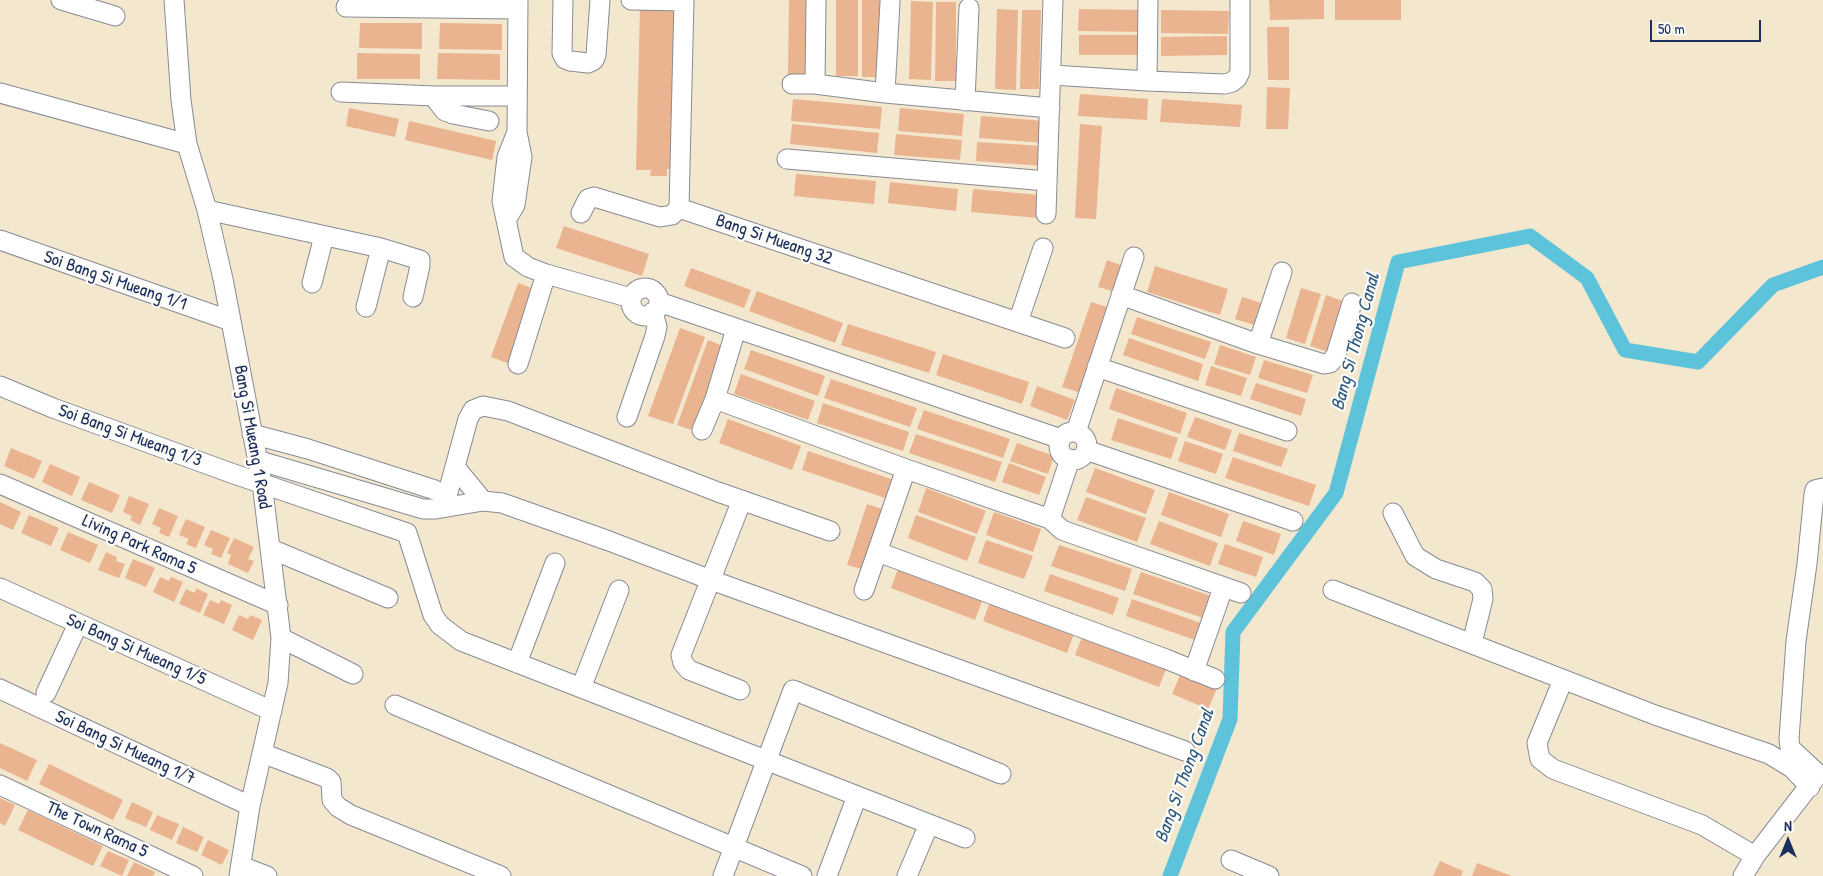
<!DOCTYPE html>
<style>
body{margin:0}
#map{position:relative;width:1823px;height:876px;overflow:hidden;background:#f3e7ce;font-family:"Patrick Hand",sans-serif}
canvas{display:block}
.north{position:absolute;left:1763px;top:816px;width:50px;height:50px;-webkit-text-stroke:4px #fdfcf7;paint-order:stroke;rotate:0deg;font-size:14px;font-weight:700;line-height:20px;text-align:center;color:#1b2f5e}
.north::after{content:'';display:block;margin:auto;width:18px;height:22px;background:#1b2f5e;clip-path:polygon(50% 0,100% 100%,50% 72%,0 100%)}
.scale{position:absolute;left:1650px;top:20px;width:111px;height:22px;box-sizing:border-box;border:2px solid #1b2f5e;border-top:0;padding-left:6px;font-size:15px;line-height:18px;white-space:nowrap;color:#1b2f5e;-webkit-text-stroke:4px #fdfcf7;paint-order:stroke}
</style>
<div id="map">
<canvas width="1823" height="876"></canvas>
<div class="north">N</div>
<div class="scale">50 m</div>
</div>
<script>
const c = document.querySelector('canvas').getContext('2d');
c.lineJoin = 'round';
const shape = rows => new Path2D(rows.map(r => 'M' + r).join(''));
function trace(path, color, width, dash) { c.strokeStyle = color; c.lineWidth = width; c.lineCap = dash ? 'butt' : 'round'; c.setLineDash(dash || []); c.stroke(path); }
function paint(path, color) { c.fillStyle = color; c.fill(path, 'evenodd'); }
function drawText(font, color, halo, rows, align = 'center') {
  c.font = font + ' "Patrick Hand",sans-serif'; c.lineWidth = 4.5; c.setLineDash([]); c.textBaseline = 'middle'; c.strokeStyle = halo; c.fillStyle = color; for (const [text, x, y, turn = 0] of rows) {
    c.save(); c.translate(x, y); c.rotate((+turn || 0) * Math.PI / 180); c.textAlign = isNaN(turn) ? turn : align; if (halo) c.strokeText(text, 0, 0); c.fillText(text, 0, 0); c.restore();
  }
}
const canal = shape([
 [1170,876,1230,719,1233,632,1336,493,1398,262,1530,236,1587,278,1625,350,1698,362,1773,285,1823,267]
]);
const building = shape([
 [789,0,811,0,810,75,788,74],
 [836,0,858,0,858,76,836,76],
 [862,0,883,0,883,77,862,77],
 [1269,0,1324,0,1324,19,1270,20],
 [1335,0,1401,0,1401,20,1335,20],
 [911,1,933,2,931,80,909,79],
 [936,2,956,2,956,81,935,81],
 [640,7,680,8,676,169,667,169,667,176,650,176,651,170,636,170],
 [997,9,1018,10,1016,90,995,89],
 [1079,9,1145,10,1144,32,1078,31],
 [1022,10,1041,10,1039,89,1020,89],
 [1161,10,1229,11,1228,34,1161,33],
 [360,23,422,23,422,49,359,48],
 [440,23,502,24,502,50,439,49],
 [1267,27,1289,27,1289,80,1268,80],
 [1079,35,1144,35,1144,55,1079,55],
 [1227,36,1227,55,1161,56,1161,37],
 [357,53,420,54,420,79,357,79],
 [438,53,500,54,500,80,437,79],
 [1267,87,1290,88,1288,129,1266,129],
 [1080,94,1148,99,1147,120,1078,116],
 [793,99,882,107,880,129,791,121],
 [1162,99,1242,105,1240,127,1160,122],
 [349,108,399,119,395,137,346,126],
 [900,108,964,114,962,136,898,131],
 [981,116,1045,121,1044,143,979,138],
 [409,121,496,141,492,160,405,140],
 [792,124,879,133,877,153,790,144],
 [1080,124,1102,126,1096,219,1075,218],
 [896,134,962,140,960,160,894,155],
 [977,142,1044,146,1043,166,976,161],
 [796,174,876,181,874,204,794,196],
 [890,182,958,189,956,211,888,203],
 [973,189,1040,195,1038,218,971,212],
 [564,226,649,254,642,276,556,248],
 [1107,260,1123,266,1115,292,1098,287],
 [1155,266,1228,289,1220,315,1147,292],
 [691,268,751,290,744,308,684,286],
 [518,283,540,291,513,365,491,357],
 [1301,288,1321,294,1305,344,1286,338],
 [757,291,843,323,835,343,749,311],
 [1326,295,1345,302,1329,352,1310,346],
 [1242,297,1268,305,1261,327,1235,319],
 [1091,302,1110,308,1081,393,1062,387],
 [1137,317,1211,342,1205,359,1131,334],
 [848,324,936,352,929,373,841,345],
 [680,328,705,337,673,424,648,416],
 [1129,338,1203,364,1198,381,1123,355],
 [708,340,728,348,697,432,677,425],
 [1220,345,1256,357,1250,375,1214,364],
 [751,350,825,376,818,396,744,369],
 [943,354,1029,382,1022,404,936,375],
 [1264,360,1313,375,1307,393,1258,378],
 [1211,366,1247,378,1241,396,1205,385],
 [741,374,815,401,808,420,734,394],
 [831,379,917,408,910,427,824,398],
 [1256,383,1306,399,1301,416,1250,399],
 [1037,386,1075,400,1067,420,1030,406],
 [1116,388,1187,413,1180,434,1109,409],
 [823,403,909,432,903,451,817,423],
 [924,410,1010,439,1003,458,917,429],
 [1195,417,1232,430,1225,450,1187,437],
 [1118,418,1178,438,1171,459,1111,440],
 [728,419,801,446,792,470,719,443],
 [1239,433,1288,449,1281,467,1233,451],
 [916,434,1002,462,995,482,909,453],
 [1185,441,1223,454,1216,474,1178,461],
 [1017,443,1054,456,1048,474,1010,461],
 [11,448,42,461,34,479,4,466],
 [808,451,894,480,888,499,802,470],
 [1233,457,1316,485,1309,506,1225,478],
 [1009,463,1046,477,1039,495,1002,482],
 [50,464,80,477,72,496,42,482],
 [1095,468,1155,490,1146,514,1086,492],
 [89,482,120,495,112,513,81,500],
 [926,488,986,511,977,534,918,512],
 [1169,492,1229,514,1221,537,1161,515],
 [129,496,149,504,140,525,130,520,132,516,123,512],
 [1086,497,1146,518,1137,542,1077,520],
 [0,502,21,512,13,530,0,524],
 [867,504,885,510,865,570,847,565],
 [159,508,178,516,169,537,159,533,161,528,152,524],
 [994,512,1041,529,1033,552,986,535],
 [29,515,59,528,51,546,21,533],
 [916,515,976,537,967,561,908,538],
 [186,519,205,527,196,548,186,544,189,539,179,535],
 [1159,521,1218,543,1210,566,1150,544],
 [1243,521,1281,534,1274,555,1236,541],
 [211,530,230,538,221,558,211,554,213,549,204,545],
 [68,532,98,545,90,563,60,550],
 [234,538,254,547,248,559,254,561,248,573,228,564,231,555,227,553],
 [986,540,1033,556,1024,579,978,563],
 [1225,544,1263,557,1256,577,1218,564],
 [1059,545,1132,569,1125,591,1051,566],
 [106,552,117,557,116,561,125,564,119,578,98,570],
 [133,559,155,568,146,587,125,578],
 [898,569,982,601,975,620,891,588],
 [1141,572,1214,597,1206,619,1133,594],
 [1050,574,1119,598,1113,615,1044,591],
 [160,577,169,581,171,577,183,582,174,602,153,592],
 [196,588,208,594,200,613,179,604,186,589,195,593],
 [1132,599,1201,623,1195,640,1126,616],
 [210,600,219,604,221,600,232,605,224,624,203,615],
 [990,602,1074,634,1067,653,983,621],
 [239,615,248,619,250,615,262,620,253,640,232,630],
 [1082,637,1166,669,1159,687,1075,655],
 [1181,673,1217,688,1208,709,1172,694],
 [0,743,37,760,27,781,0,768],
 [49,764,123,800,113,820,39,784],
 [0,798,15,805,5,826,0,823],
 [132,802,153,812,146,827,125,818],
 [28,810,103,846,93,866,18,830],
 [157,815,179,824,172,840,150,830],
 [183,827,204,837,197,852,176,843],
 [208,840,229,850,222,865,201,855],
 [108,851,129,860,122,876,100,866],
 [1440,861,1463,871,1461,876,1433,876],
 [134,862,155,872,153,876,127,876],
 [1477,863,1512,876,1472,876]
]);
const minor = shape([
 [61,0,115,16],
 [174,0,181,100,187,144,207,210,223,279,262,483,281,638,278,683,250,806,239,876],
 [563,0,562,53,565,59,570,61,588,63,594,60,596,55,600,0],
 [631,0,684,1],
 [684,0,679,208,1065,338],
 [346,7,518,9],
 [1052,75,1147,81,1225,84,1232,82,1237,78,1240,72,1240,0],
 [1147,81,1148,0],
 [792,84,815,84,885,93,1050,108],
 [815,84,816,1],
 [341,92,435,96,517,96],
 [0,93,187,144],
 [885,93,890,2],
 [435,96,437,101,445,111,453,114,489,121],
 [965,101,969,8],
 [517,132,507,157,502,201,514,257,528,267,546,274,631,298],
 [787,159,1047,181],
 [207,210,381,248,366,307],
 [581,213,588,199,594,197,660,217,672,215,679,208],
 [1046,214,1053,0],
 [506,220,515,205,522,157,517,132,518,0],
 [0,240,231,321],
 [381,248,420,260,420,266,413,297],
 [312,283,324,236],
 '631 302a14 14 0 1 1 28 0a14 14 0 1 1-28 0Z',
 [1121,295,1258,344,1324,364,1330,363,1336,355,1352,303],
 [659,302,1061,439],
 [1018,322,1043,248],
 [1258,344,1282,272],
 [518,364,546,274],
 [1097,367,1287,431],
 [0,386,53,408,231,473,407,533,433,615,440,625,461,641,965,838],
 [715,399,906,469,1050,519,1062,530,1073,534,1241,593],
 [627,417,655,336,657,327,653,312],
 [702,430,715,399,736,329],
 [1076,432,1134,257],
 '1059 446a14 14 0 1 1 28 0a14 14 0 1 1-28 0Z',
 [252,434,308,449,435,490],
 [1086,450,1293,521],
 [257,460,423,509,436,509,483,501,502,503,609,541,711,580,1185,751],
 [455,467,483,501],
 [0,484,278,605],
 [444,507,468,419,473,410,483,406,508,411,718,492,830,531],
 [1393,513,1415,556,1436,569,1475,582,1482,589,1483,599,1472,643],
 [1050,519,1070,459],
 [271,549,388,598],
 [878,552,1166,659,1215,679],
 [0,588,272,711],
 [864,590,906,469],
 [1333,590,1655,715,1769,754,1792,768,1810,787],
 [281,638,353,674],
 [517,663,555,563],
 [1194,671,1223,588],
 [1563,680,1537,743,1540,759,1553,769,1702,825,1755,856],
 [581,688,619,590],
 [0,689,250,806],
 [740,690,689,670,683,663,681,655,742,500],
 [46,693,78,624],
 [395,705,802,876],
 [262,753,327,778,331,782,332,800,338,807,351,815,501,876],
 [1818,774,1790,748,1789,739,1796,641,1807,564,1814,494,1815,490,1823,488],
 [0,785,193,876],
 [1231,860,1269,876],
 [241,866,267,876],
 [723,876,793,690,1001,774],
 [827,876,857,796],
 [907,876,929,824],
 [1743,876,1755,856,1816,777]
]);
const streetNames = [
 ["Bang Si Mueang 32",774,240,19],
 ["Soi Bang Si Mueang 1/1",115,281,19],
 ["Soi Bang Si Mueang 1/3",130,436,20],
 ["Bang Si Mueang 1 Road",252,437,80],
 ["Living Park Rama 5",139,545,24],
 ["Soi Bang Si Mueang 1/5",136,650,24],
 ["Soi Bang Si Mueang 1/7",125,748,25],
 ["The Town Rama 5",97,830,25]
];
const waterNames = [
 ["Bang Si Thong Canal",1356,342,-75],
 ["Bang Si Thong Canal",1185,776,-70]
];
trace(canal, '#5cc3da', 15);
paint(building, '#ebb490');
trace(minor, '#878b96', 21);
trace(minor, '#fff', 19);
drawText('18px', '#1b2f5e', '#fdfcf7', streetNames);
drawText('italic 19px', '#2e5b83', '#fdfcf7', waterNames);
</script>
